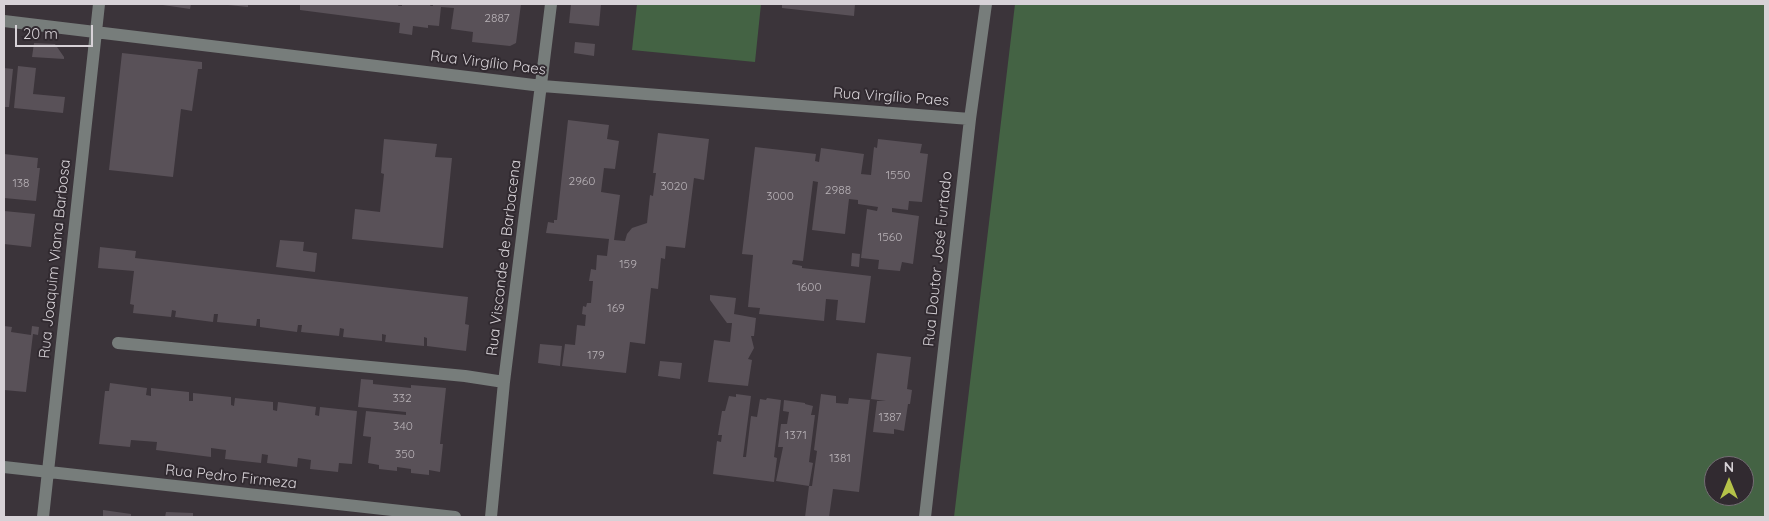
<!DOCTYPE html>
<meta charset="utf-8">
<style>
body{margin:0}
#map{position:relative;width:1769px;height:521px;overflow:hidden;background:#3b343a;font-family:Quicksand,sans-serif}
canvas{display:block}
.frame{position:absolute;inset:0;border:5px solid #d7d2d7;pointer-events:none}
.north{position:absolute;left:1704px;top:456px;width:50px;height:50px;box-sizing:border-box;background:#312a30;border:1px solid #736d73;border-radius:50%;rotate:0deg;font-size:14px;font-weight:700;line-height:20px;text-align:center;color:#d7d2d7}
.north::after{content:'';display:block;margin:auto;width:18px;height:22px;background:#b5c249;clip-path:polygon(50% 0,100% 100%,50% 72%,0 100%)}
.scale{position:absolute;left:15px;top:25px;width:78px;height:22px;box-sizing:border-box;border:2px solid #d7d2d7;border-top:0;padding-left:6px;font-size:15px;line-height:18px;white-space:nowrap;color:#d7d2d7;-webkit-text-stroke:4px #312a30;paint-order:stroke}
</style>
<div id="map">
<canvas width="1769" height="521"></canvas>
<div class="frame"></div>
<div class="north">N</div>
<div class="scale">20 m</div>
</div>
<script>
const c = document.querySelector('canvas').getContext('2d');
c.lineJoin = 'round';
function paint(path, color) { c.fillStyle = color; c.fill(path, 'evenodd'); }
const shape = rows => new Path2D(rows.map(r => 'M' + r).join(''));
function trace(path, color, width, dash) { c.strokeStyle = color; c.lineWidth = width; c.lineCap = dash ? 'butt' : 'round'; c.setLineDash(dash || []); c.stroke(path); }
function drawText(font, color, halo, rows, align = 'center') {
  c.font = font + ' Quicksand,sans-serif'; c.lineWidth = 4; c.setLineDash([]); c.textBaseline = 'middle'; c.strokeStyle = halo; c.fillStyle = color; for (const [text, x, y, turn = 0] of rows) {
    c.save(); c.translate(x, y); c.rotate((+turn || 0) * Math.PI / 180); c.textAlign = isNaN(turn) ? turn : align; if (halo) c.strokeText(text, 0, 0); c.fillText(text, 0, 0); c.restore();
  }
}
const green = shape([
 [637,4,761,4,755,62,632,50],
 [1015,4,1765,4,1765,517,954,517],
 [1714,466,1744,466,1744,496,1714,496]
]);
const building = shape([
 [156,4,191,4,190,9],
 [228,4,248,4,248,7,228,5],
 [300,4,399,4,398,6,402,6,402,4,431,4,430,6,433,6,433,4,521,4,516,43,510,46,472,42,473,32,451,29,454,8,441,7,439,26,428,25,428,28,413,26,412,35,399,33,400,23,300,10],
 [571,4,601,4,599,26,569,23],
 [782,4,855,4,854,16,782,8],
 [575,42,595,44,594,56,574,53],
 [34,43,55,44,64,57,64,59,32,57],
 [122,53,202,62,202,69,198,69,192,111,181,109,173,177,109,170],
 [18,66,36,68,33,94,65,97,63,113,14,108],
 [4,68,13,69,9,107,4,107],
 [568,120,609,125,607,139,619,141,615,169,604,168,601,192,620,195,614,240,625,241,627,234,632,228,647,223,650,195,653,196,656,173,653,173,658,133,709,139,704,180,694,178,685,248,666,246,665,259,661,258,658,289,651,288,645,344,630,342,626,373,562,366,565,344,575,345,577,325,585,326,586,315,582,314,583,306,586,307,587,303,591,303,593,281,589,281,591,269,596,270,597,255,607,256,609,239,546,233,548,222,554,223,554,220,557,220],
 [384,139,437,144,435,157,452,158,443,248,352,239,355,209,380,212,384,174,381,173],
 [878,139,922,144,920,153,928,154,922,202,909,201,908,210,892,208,892,212,919,216,913,264,902,262,900,271,878,269,879,260,861,258,867,209,877,211,878,207,858,204,858,200,849,199,845,234,812,230,818,182,813,181,803,261,793,260,792,264,802,266,802,268,871,276,865,323,836,320,838,300,826,299,824,321,759,314,760,308,748,307,753,255,742,254,755,147,816,154,815,161,819,162,821,148,864,154,861,174,871,175,874,147,877,148],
 [4,154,38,158,37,168,40,168,36,201,4,198],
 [4,211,35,214,31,247,4,244],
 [280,240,304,242,303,251,317,253,315,272,276,267],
 [100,247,136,251,135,258,468,297,465,324,469,325,466,351,427,346,427,338,424,337,424,346,385,342,386,335,382,334,382,341,343,337,344,329,340,328,339,336,301,332,302,325,298,325,297,332,260,327,260,319,257,319,256,326,217,322,218,314,214,314,213,322,175,317,176,311,172,310,171,317,133,313,134,305,130,304,134,271,98,268],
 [852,253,860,254,859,267,851,266],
 [710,295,736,298,734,314,756,318,754,336,751,336,754,348,748,359,752,360,748,386,708,382,714,340,730,342,732,323,727,323,710,300],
 [4,326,12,327,11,332,31,335,32,326,39,327,38,335,33,334,26,392,4,390],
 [540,344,562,346,560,366,538,363],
 [877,353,911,357,907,389,912,390,910,404,908,404,904,431,894,429,894,434,873,432,877,401,886,401,871,399],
 [660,361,682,363,680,379,658,376],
 [361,379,373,380,373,384,411,388,411,385,446,388,440,444,443,444,440,472,429,470,429,475,411,473,411,469,397,467,397,471,379,469,379,465,368,463,371,437,363,436,366,411,406,415,406,412,358,407],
 [110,383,147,388,146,395,151,396,151,388,189,392,189,401,193,401,193,393,231,397,231,405,234,406,235,398,273,402,273,410,277,411,278,402,316,407,315,415,319,416,320,407,357,411,352,464,339,463,338,472,310,469,311,460,298,458,297,467,267,463,268,455,262,454,261,463,225,459,226,450,211,448,211,457,156,450,157,442,131,440,130,447,99,444,105,391,109,391],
 [736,394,751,396,743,457,746,457,751,416,757,417,760,399,766,400,767,398,781,400,774,457,777,458,774,482,713,474,717,441,721,442,722,435,718,435,722,411,725,411,729,396,736,397],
 [821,394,836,396,836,403,848,404,849,398,870,400,859,492,833,489,829,517,805,517,809,486,776,481,783,447,778,447,781,424,787,424,789,412,783,411,784,400,805,403,805,404,813,406,811,415,815,415,809,462,813,463,809,486,812,486,817,451,814,450],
 [103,510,131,514,131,517,103,517],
 [166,512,193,513,193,517,165,517]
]);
const minor = shape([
 [4,21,542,86,970,119],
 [118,343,465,376,504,382],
 [4,467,455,517],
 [43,517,99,4],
 [491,517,504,382,551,4],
 [925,517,970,119,986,4]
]);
const numberNames = [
 ["2887",497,18],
 ["1550",898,175],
 ["2960",582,181],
 ["138",21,183],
 ["3020",674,186],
 ["2988",838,190],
 ["3000",780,196],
 ["1560",890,237],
 ["159",628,264],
 ["1600",809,287],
 ["169",616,308],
 ["179",596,355],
 ["332",402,398],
 ["1387",890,417],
 ["340",403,426],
 ["1371",796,435],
 ["350",405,454],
 ["1381",840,458]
];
const streetNames = [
 ["Rua Virgílio Paes",488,63,7],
 ["Rua Virgílio Paes",891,97,4],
 ["Rua Visconde de Barbacena",504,258,-83],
 ["Rua Joaquim Viana Barbosa",55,259,-84],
 ["Rua Doutor José Furtado",938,259,-84],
 ["Rua Pedro Firmeza",231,477,6]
];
paint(green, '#446344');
paint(building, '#595158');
trace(minor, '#777d7b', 12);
drawText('12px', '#b8b2b7', null, numberNames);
drawText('15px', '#d7d2d7', '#312a30', streetNames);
</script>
